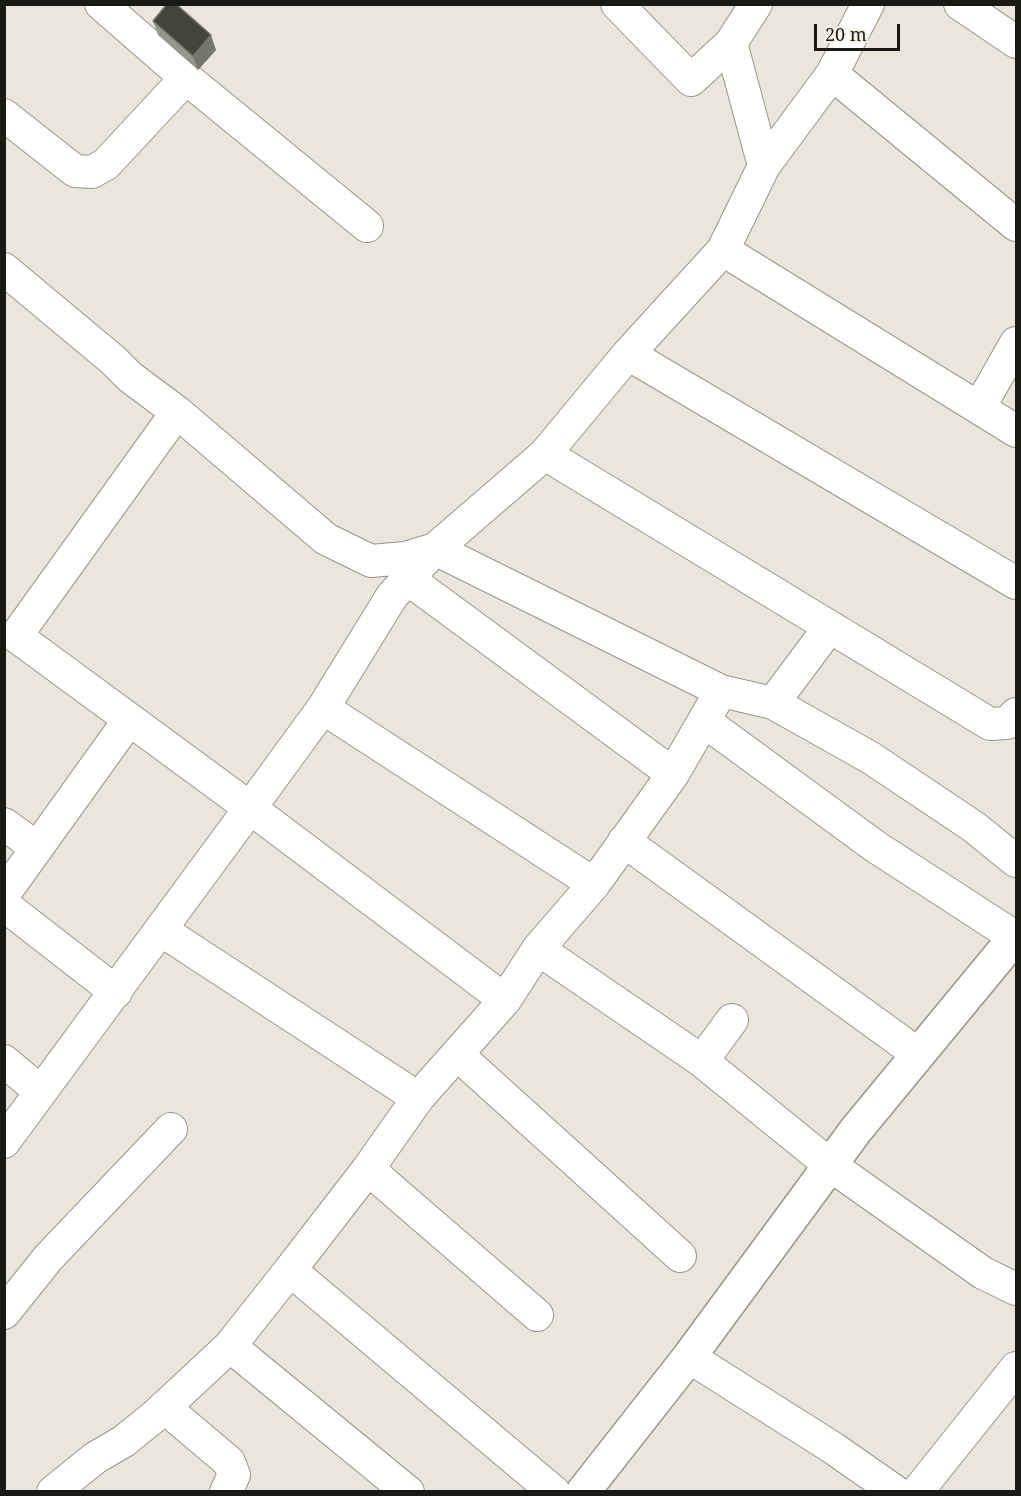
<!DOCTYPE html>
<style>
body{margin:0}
#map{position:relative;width:1021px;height:1496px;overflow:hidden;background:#e9e7dc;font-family:"Noto Serif",serif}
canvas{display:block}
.frame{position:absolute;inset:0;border:6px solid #1a1915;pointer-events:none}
.scale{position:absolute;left:814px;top:24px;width:86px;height:27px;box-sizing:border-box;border:3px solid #1a1915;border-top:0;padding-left:8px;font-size:18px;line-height:21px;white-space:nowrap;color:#1a1915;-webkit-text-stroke:4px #f6f4e9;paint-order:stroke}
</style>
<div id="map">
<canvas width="1021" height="1496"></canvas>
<div class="frame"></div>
<div class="scale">20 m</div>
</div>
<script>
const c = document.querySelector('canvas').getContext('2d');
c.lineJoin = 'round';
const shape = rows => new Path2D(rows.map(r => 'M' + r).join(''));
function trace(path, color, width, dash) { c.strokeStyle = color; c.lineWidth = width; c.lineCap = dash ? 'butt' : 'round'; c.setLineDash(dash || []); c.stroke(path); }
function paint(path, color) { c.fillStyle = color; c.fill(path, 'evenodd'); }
const minor = shape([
 [101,4,186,78,367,226],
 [617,4,691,80,731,43],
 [960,4,1016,42],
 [832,74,1016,225],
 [4,115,75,171,92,172,106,164,186,78],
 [764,166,832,74,868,4],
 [723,250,1016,431],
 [4,269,113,360,130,377,177,412,326,539,371,561,405,558,435,549,545,454,628,354,723,250,764,166,731,43,756,4],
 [628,354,1016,583],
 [979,408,1016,343],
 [545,454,990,724,1007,723,1016,714],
 [408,579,673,774],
 [721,691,773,703,871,758,974,827,1016,861],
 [773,703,829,628],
 [323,708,250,808,505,1000],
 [704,721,876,847,1015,937],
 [4,824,37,848],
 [624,841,918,1054],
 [4,894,129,720],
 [4,905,116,992],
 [161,930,418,1098],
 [538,949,702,1061],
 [732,1020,702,1061,830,1165,983,1273,1016,1289],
 [458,1055,680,1256],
 [4,1061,41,1092],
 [4,1142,250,808,16,636,177,412],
 [368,1169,537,1315],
 [4,1313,49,1257,171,1129],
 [230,1346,408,1492],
 [689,1357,833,1448,896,1492],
 [164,1407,229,1462,234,1475,226,1492],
 [53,1492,95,1458,124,1441,156,1415,230,1346,290,1270],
 [554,1492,290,1270,368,1169,418,1098,505,1000,538,949,594,884,673,774,721,691,435,549,392,596,323,708,594,884],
 [917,1492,1016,1368]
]);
const tertiary = shape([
 [583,1492,689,1357,856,1130,1016,936]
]);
const wall = shape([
 [153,21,216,50,198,70,158,35]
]);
const shadedWall = shape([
 [211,35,216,50,198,70,193,56]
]);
const building = shape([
 [167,4,176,4,211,35,193,56,153,21,167,4]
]);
trace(minor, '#97958c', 34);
trace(tertiary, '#97958c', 36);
trace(minor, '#fff', 32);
trace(tertiary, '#fff', 33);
paint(wall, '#97968c');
paint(shadedWall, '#76756b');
paint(building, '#45443b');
trace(building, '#76756b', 1.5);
</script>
